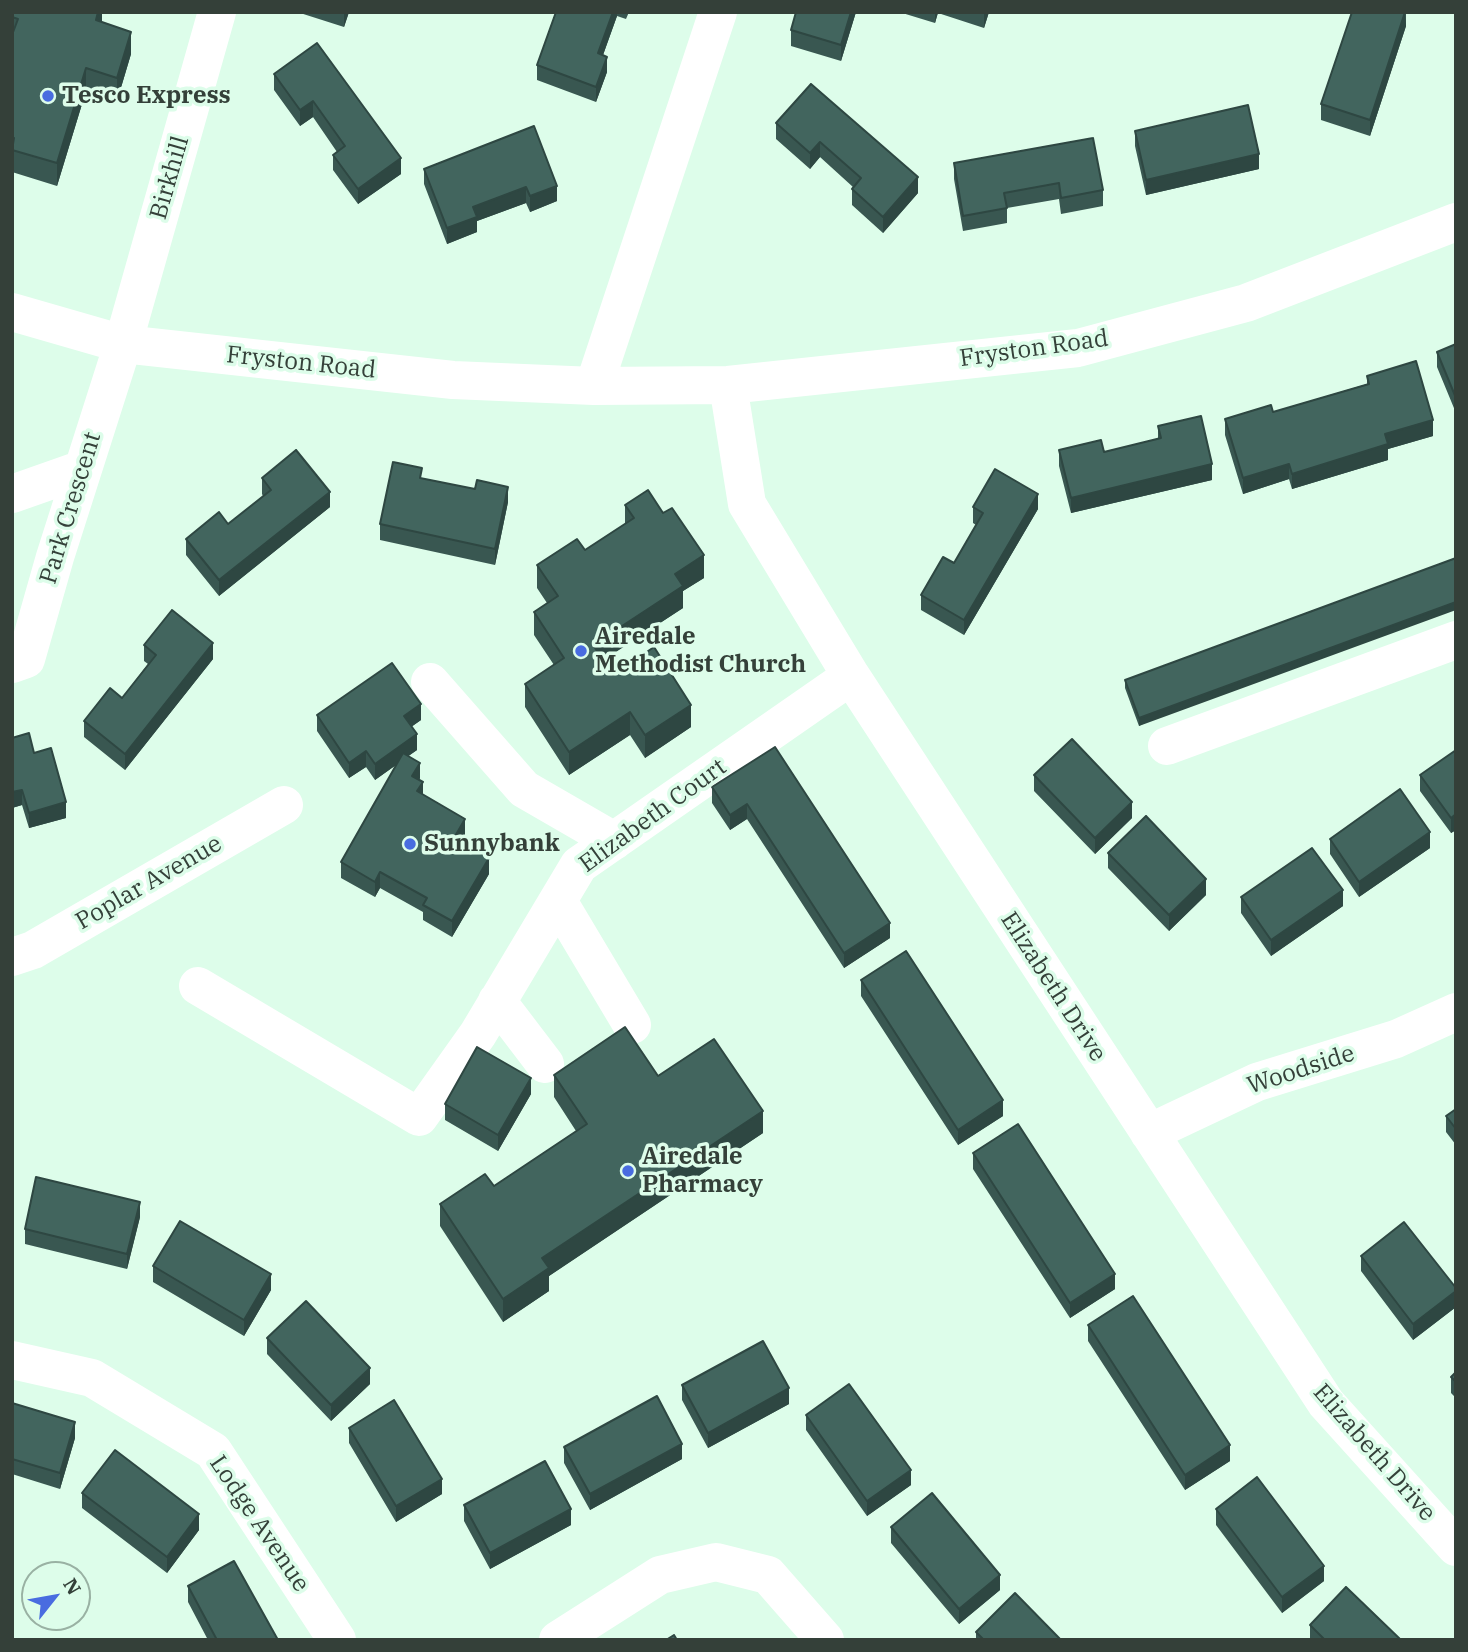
<!DOCTYPE html>
<style>
body{margin:0}
#map{position:relative;width:1468px;height:1652px;overflow:hidden;background:#ddfdea;font-family:"IBM Plex Serif",serif}
canvas{display:block}
.frame{position:absolute;inset:0;border:14px solid #344039;pointer-events:none}
.north{position:absolute;left:21px;top:1561px;width:70px;height:70px;box-sizing:border-box;background:#ddfdea;border:2px solid #99b1a3;border-radius:50%;rotate:59deg;font-size:19px;font-weight:700;line-height:28px;text-align:center;color:#344039}
.north::after{content:'';display:block;margin:auto;width:24px;height:32px;background:#496ce0;clip-path:polygon(50% 0,100% 100%,50% 72%,0 100%)}
</style>
<div id="map">
<canvas width="1468" height="1652"></canvas>
<div class="frame"></div>
<div class="north">N</div>
</div>
<script>
const c = document.querySelector('canvas').getContext('2d');
c.lineJoin = 'round';
const shape = rows => new Path2D(rows.map(r => 'M' + r).join(''));
function trace(path, color, width, dash) { c.strokeStyle = color; c.lineWidth = width; c.lineCap = dash ? 'butt' : 'round'; c.setLineDash(dash || []); c.stroke(path); }
function paint(path, color) { c.fillStyle = color; c.fill(path, 'evenodd'); }
function drawText(font, color, halo, rows, align = 'center') {
  c.font = font + ' "IBM Plex Serif",serif'; c.lineWidth = 7; c.setLineDash([]); c.textBaseline = 'middle'; c.strokeStyle = halo; c.fillStyle = color; for (const [text, x, y, turn = 0] of rows) {
    c.save(); c.translate(x, y); c.rotate((+turn || 0) * Math.PI / 180); c.textAlign = isNaN(turn) ? turn : align; if (halo) c.strokeText(text, 0, 0); c.fillText(text, 0, 0); c.restore();
  }
}
const minor = shape([
 [12,312,123,344,453,380,594,386,728,385,1078,348,1246,303,1456,222],
 [728,385,747,504,851,676,1326,1403,1456,1547],
 [594,386,718,12],
 [12,494,83,469],
 [12,664,26,659,55,557,123,344,217,12],
 [430,682,524,789,614,841],
 [1167,746,1456,640],
 [558,901,632,1025],
 [12,957,33,950,284,805],
 [198,986,419,1117,478,1034,579,865,851,676],
 [497,1001,545,1064],
 [1149,1133,1257,1082,1396,1039,1456,1012],
 [12,1360,92,1378,213,1451,337,1640],
 [558,1640,660,1575,716,1562,768,1575,825,1640]
]);
const wall = shape([
 [12,12,102,12,102,22,131,54,117,101,86,91,57,186,12,172],
 [297,12,349,12,344,27],
 [556,12,629,12,626,19,617,16,603,55,607,72,596,102,537,80,537,65],
 [856,12,841,61,791,46,791,30],
 [899,12,989,12,984,28,938,13,935,23],
 [1406,12,1406,26,1370,136,1321,120,1321,104],
 [317,43,401,174,358,204,333,170,333,155,337,152,313,117,300,126,274,90,274,74],
 [776,123,918,177,918,193,883,233,852,205,852,189,853,187,820,157,810,169,776,139],
 [534,126,557,201,530,212,526,203,477,221,477,232,447,244,424,184,424,169],
 [1135,131,1259,169,1146,195,1135,146],
 [954,163,1103,190,1103,206,1061,214,1059,199,1007,208,1007,223,963,231,954,179],
 [1456,344,1456,413,1437,367,1437,352],
 [1367,376,1433,436,1388,449,1388,460,1292,489,1289,479,1243,494,1225,435,1225,419,1273,412,1367,384],
 [1158,426,1212,480,1071,513,1059,466,1059,450,1104,452,1158,439],
 [262,478,330,507,219,596,186,555,186,539,228,524,263,496,262,494],
 [422,478,508,502,495,565,380,540,380,524],
 [625,505,704,578,683,591,683,608,603,660,613,675,691,727,645,758,630,735,569,775,525,707,525,684,554,665,534,635,534,612,547,603,537,588,537,565,585,550,625,524],
 [973,507,1038,509,964,635,921,610,921,595,954,563,976,525,973,523],
 [1456,558,1139,726,1125,688,1125,680],
 [144,645,213,659,125,770,84,737,84,721,122,698,148,664,144,661],
 [317,715,421,720,411,727,417,750,408,756,420,778,419,780,423,794,465,835,461,842,489,874,452,937,423,920,423,912,380,888,375,897,341,878,341,862,396,765,375,780,366,767,349,778,317,731],
 [12,738,34,753,66,818,29,828,22,805,12,808],
 [775,747,890,938,844,968,747,819,730,830,712,803,712,787],
 [1456,750,1456,830,1451,833,1420,791,1420,775],
 [1034,775,1132,818,1095,854,1034,791],
 [1330,839,1430,848,1359,897,1330,854],
 [1108,853,1206,895,1169,931,1108,868],
 [1241,897,1343,906,1271,956,1241,913],
 [861,980,1003,1116,958,1145,861,996],
 [554,1075,658,1076,763,1133,549,1276,549,1291,503,1322,440,1226,440,1204,494,1186,576,1131,554,1097],
 [531,1094,498,1151,445,1120,445,1104],
 [1456,1109,1456,1145,1446,1132,1446,1116],
 [973,1153,1115,1289,1070,1318,973,1169],
 [140,1217,127,1269,25,1244,25,1229],
 [1361,1256,1456,1288,1456,1307,1413,1340,1361,1271],
 [153,1266,271,1290,244,1336,153,1282],
 [1088,1325,1230,1461,1185,1490,1088,1341],
 [267,1338,370,1384,331,1421,267,1354],
 [1456,1372,1456,1398,1451,1393,1451,1377],
 [682,1385,789,1404,708,1448,682,1400],
 [12,1403,75,1438,60,1489,12,1474],
 [806,1415,911,1485,867,1516,806,1430],
 [349,1428,442,1494,396,1522,349,1443],
 [564,1447,682,1459,590,1510,564,1463],
 [82,1493,199,1530,167,1573,82,1508],
 [464,1505,571,1525,490,1569,464,1521],
 [1216,1509,1324,1581,1282,1613,1216,1525],
 [891,1527,1000,1590,959,1624,891,1543],
 [188,1586,278,1640,208,1640,188,1602],
 [1310,1625,1401,1640,1310,1640],
 [976,1632,1061,1640,976,1640]
]);
const shadedWall = shape([
 [98,12,102,12,102,24,96,20],
 [344,12,349,12,344,27],
 [613,12,617,12,617,16,598,69,598,53],
 [851,12,856,12,841,61,841,45],
 [935,12,938,12,935,23],
 [984,12,989,12,984,28],
 [1405,12,1406,26,1370,136,1370,120],
 [131,32,131,54,117,101,117,78],
 [607,57,607,72,596,102,596,87],
 [86,68,86,91,57,186,57,163],
 [313,101,313,117,300,126,300,110],
 [820,142,820,157,810,169,810,153],
 [1259,154,1259,169,1146,195,1146,180],
 [401,158,401,174,358,204,358,189],
 [918,177,918,193,883,233,883,217],
 [557,186,557,201,530,212,530,196],
 [526,187,526,203,477,221,477,232,447,244,447,228,473,207],
 [1433,420,1433,436,1388,449,1388,460,1292,489,1292,474,1385,434],
 [1212,464,1212,480,1071,513,1071,498],
 [1289,464,1289,479,1243,494,1243,478],
 [508,487,508,502,495,565,495,549],
 [330,492,330,507,219,596,219,580],
 [1038,494,1038,509,964,635,964,620],
 [704,555,704,578,683,591,683,608,593,667,593,645,675,574],
 [13,569,13,592,12,595,12,573],
 [1456,602,1456,610,1139,726,1139,718],
 [213,643,213,659,125,770,125,754],
 [421,704,421,720,404,732,404,716],
 [691,705,691,727,645,758,645,735],
 [630,712,630,735,569,775,569,752],
 [417,734,417,750,375,780,375,764],
 [366,751,366,767,349,778,349,763],
 [420,763,420,778,412,792,412,776],
 [423,782,423,798,417,791],
 [22,790,22,805,12,808,12,792],
 [66,802,66,818,29,828,29,813],
 [1132,802,1132,818,1095,854,1095,838],
 [747,804,747,819,730,830,730,815],
 [1456,814,1456,830,1451,833,1451,818],
 [465,819,465,835,454,853,454,838],
 [1430,832,1430,848,1359,897,1359,882],
 [489,858,489,874,452,937,452,921],
 [380,872,380,888,375,897,375,882],
 [1206,879,1206,895,1169,931,1169,915],
 [1343,890,1343,906,1271,956,1271,940],
 [890,923,890,938,844,968,844,953],
 [531,1078,531,1094,498,1151,498,1135],
 [1003,1100,1003,1116,958,1145,958,1130],
 [763,1111,763,1133,549,1276,549,1291,503,1322,503,1299,542,1258],
 [140,1202,140,1217,127,1269,127,1254],
 [271,1274,271,1290,244,1336,244,1320],
 [1115,1274,1115,1289,1070,1318,1070,1303],
 [1456,1291,1456,1307,1413,1340,1413,1324],
 [370,1368,370,1384,331,1421,331,1405],
 [789,1388,789,1404,708,1448,708,1433],
 [75,1422,75,1438,60,1489,60,1473],
 [682,1444,682,1459,590,1510,590,1494],
 [1230,1445,1230,1461,1185,1490,1185,1475],
 [911,1470,911,1485,867,1516,867,1501],
 [442,1479,442,1494,396,1522,396,1506],
 [571,1509,571,1525,490,1569,490,1553],
 [199,1514,199,1530,167,1573,167,1557],
 [1324,1566,1324,1581,1282,1613,1282,1597],
 [1000,1575,1000,1590,959,1624,959,1609]
]);
const building = shape([
 [12,12,98,12,96,20,131,32,117,78,86,68,57,163,12,150,14,138,12,138,12,35,18,19,12,17,12,12],
 [556,12,613,12,598,53,607,57,596,87,537,65,556,12],
 [796,12,851,12,841,45,791,30,796,12],
 [1352,12,1405,12,1370,120,1321,104,1352,12],
 [317,43,401,158,358,189,333,155,345,146,313,101,300,110,274,74,317,43],
 [811,84,918,177,883,217,852,189,861,178,820,142,810,153,776,123,811,84],
 [1248,105,1259,154,1146,180,1135,131,1248,105],
 [534,126,557,186,530,196,526,187,473,207,477,217,447,228,424,169,534,126],
 [1093,138,1103,190,1061,198,1059,183,1004,193,1007,208,963,216,954,163,1093,138],
 [1456,344,1456,398,1437,352,1456,344],
 [1416,361,1433,420,1385,434,1388,444,1292,474,1289,464,1243,478,1225,419,1271,405,1273,412,1369,384,1367,376,1416,361],
 [1201,416,1212,464,1071,498,1059,450,1101,440,1104,452,1161,438,1158,426,1201,416],
 [296,450,330,492,219,580,186,539,219,512,228,524,271,490,262,478,296,450],
 [393,462,422,468,420,478,475,489,477,480,508,487,495,549,380,524,393,462],
 [995,469,1038,494,964,620,921,595,943,557,954,563,983,513,973,507,995,469],
 [648,490,663,513,672,508,704,555,675,574,683,586,593,645,613,675,654,647,691,705,645,735,630,712,569,752,525,684,564,658,534,612,558,596,537,565,577,539,585,550,634,518,625,505,648,490],
 [1456,558,1456,602,1139,718,1125,680,1456,558],
 [172,610,213,643,125,754,84,721,110,688,122,698,156,655,144,645,172,610],
 [392,663,421,704,404,716,417,734,375,764,366,751,349,763,317,715,392,663],
 [29,733,34,753,51,748,66,802,29,813,22,790,12,792,12,738,29,733],
 [1072,739,1132,802,1095,838,1034,775,1072,739],
 [775,747,890,923,844,953,747,804,730,815,712,787,775,747],
 [1456,750,1456,814,1451,818,1420,775,1456,750],
 [403,753,420,763,412,776,423,782,417,791,465,819,454,838,489,858,452,921,423,905,427,898,380,872,375,882,341,862,403,753],
 [1400,789,1430,832,1359,882,1330,839,1400,789],
 [1146,816,1206,879,1169,915,1108,853,1146,816],
 [1312,848,1343,890,1271,940,1241,897,1312,848],
 [906,951,1003,1100,958,1130,861,980,906,951],
 [625,1027,658,1076,714,1039,763,1111,542,1258,549,1268,503,1299,440,1204,485,1174,494,1186,587,1124,554,1075,625,1027],
 [477,1047,531,1078,498,1135,445,1104,477,1047],
 [1456,1109,1456,1129,1446,1116,1456,1109],
 [1018,1124,1115,1274,1070,1303,973,1153,1018,1124],
 [36,1177,140,1202,127,1254,25,1229,36,1177],
 [180,1221,271,1274,244,1320,153,1266,180,1221],
 [1404,1222,1456,1288,1456,1291,1413,1324,1361,1256,1404,1222],
 [1133,1296,1230,1445,1185,1475,1088,1325,1133,1296],
 [306,1301,370,1368,331,1405,267,1338,306,1301],
 [763,1341,789,1388,708,1433,682,1385,763,1341],
 [1456,1372,1456,1382,1451,1377,1456,1372],
 [849,1384,911,1470,867,1501,806,1415,849,1384],
 [657,1396,682,1444,590,1494,564,1447,657,1396],
 [394,1400,442,1479,396,1506,349,1428,394,1400],
 [12,1403,75,1422,60,1473,12,1459,12,1403],
 [115,1450,199,1514,167,1557,82,1493,115,1450],
 [545,1461,571,1509,490,1553,464,1505,545,1461],
 [1257,1477,1324,1566,1282,1597,1216,1509,1257,1477],
 [932,1493,1000,1575,959,1609,891,1527,932,1493],
 [234,1561,278,1640,217,1640,188,1586,234,1561],
 [1346,1587,1401,1640,1325,1640,1310,1625,1346,1587],
 [1015,1593,1061,1640,984,1640,976,1632,1015,1593],
 [674,1635,677,1640,666,1640,674,1635]
]);
const markers = [
 [48,96,7,"#496ce0"],
 [581,651,7,"#496ce0"],
 [410,844,7,"#496ce0"],
 [628,1171,7,"#496ce0"]
];
const poiNames = [
 ["Tesco Express",62,96],
 ["Airedale",595,637],
 ["Methodist Church",595,665],
 ["Sunnybank",424,844],
 ["Airedale",642,1157],
 ["Pharmacy",642,1185]
];
const streetNames = [
 ["Birkhill",170,178,-74],
 ["Fryston Road",1034,349,-8],
 ["Fryston Road",301,363,6],
 ["Park Crescent",71,508,-73],
 ["Elizabeth Court",653,816,-36],
 ["Poplar Avenue",149,883,-30],
 ["Elizabeth Drive",1053,987,57],
 ["Woodside",1301,1070,-18],
 ["Elizabeth Drive",1374,1453,49],
 ["Lodge Avenue",259,1524,56]
];
trace(minor, '#fff', 38);
paint(wall, '#395751');
paint(shadedWall, '#2e4742');
paint(building, '#42655e');
trace(building, '#2e4742', 2);
for (const [x, y, r, color] of markers) { const dot = new Path2D(); dot.arc(x, y, r, 0, 2 * Math.PI); c.fillStyle = color; c.fill(dot); trace(dot, '#ddfdea', 2.5); }
drawText('bold 24px', '#344039', '#ddfdea', poiNames, 'left');
drawText('24px', '#344039', '#ddfdea', streetNames);
</script>
